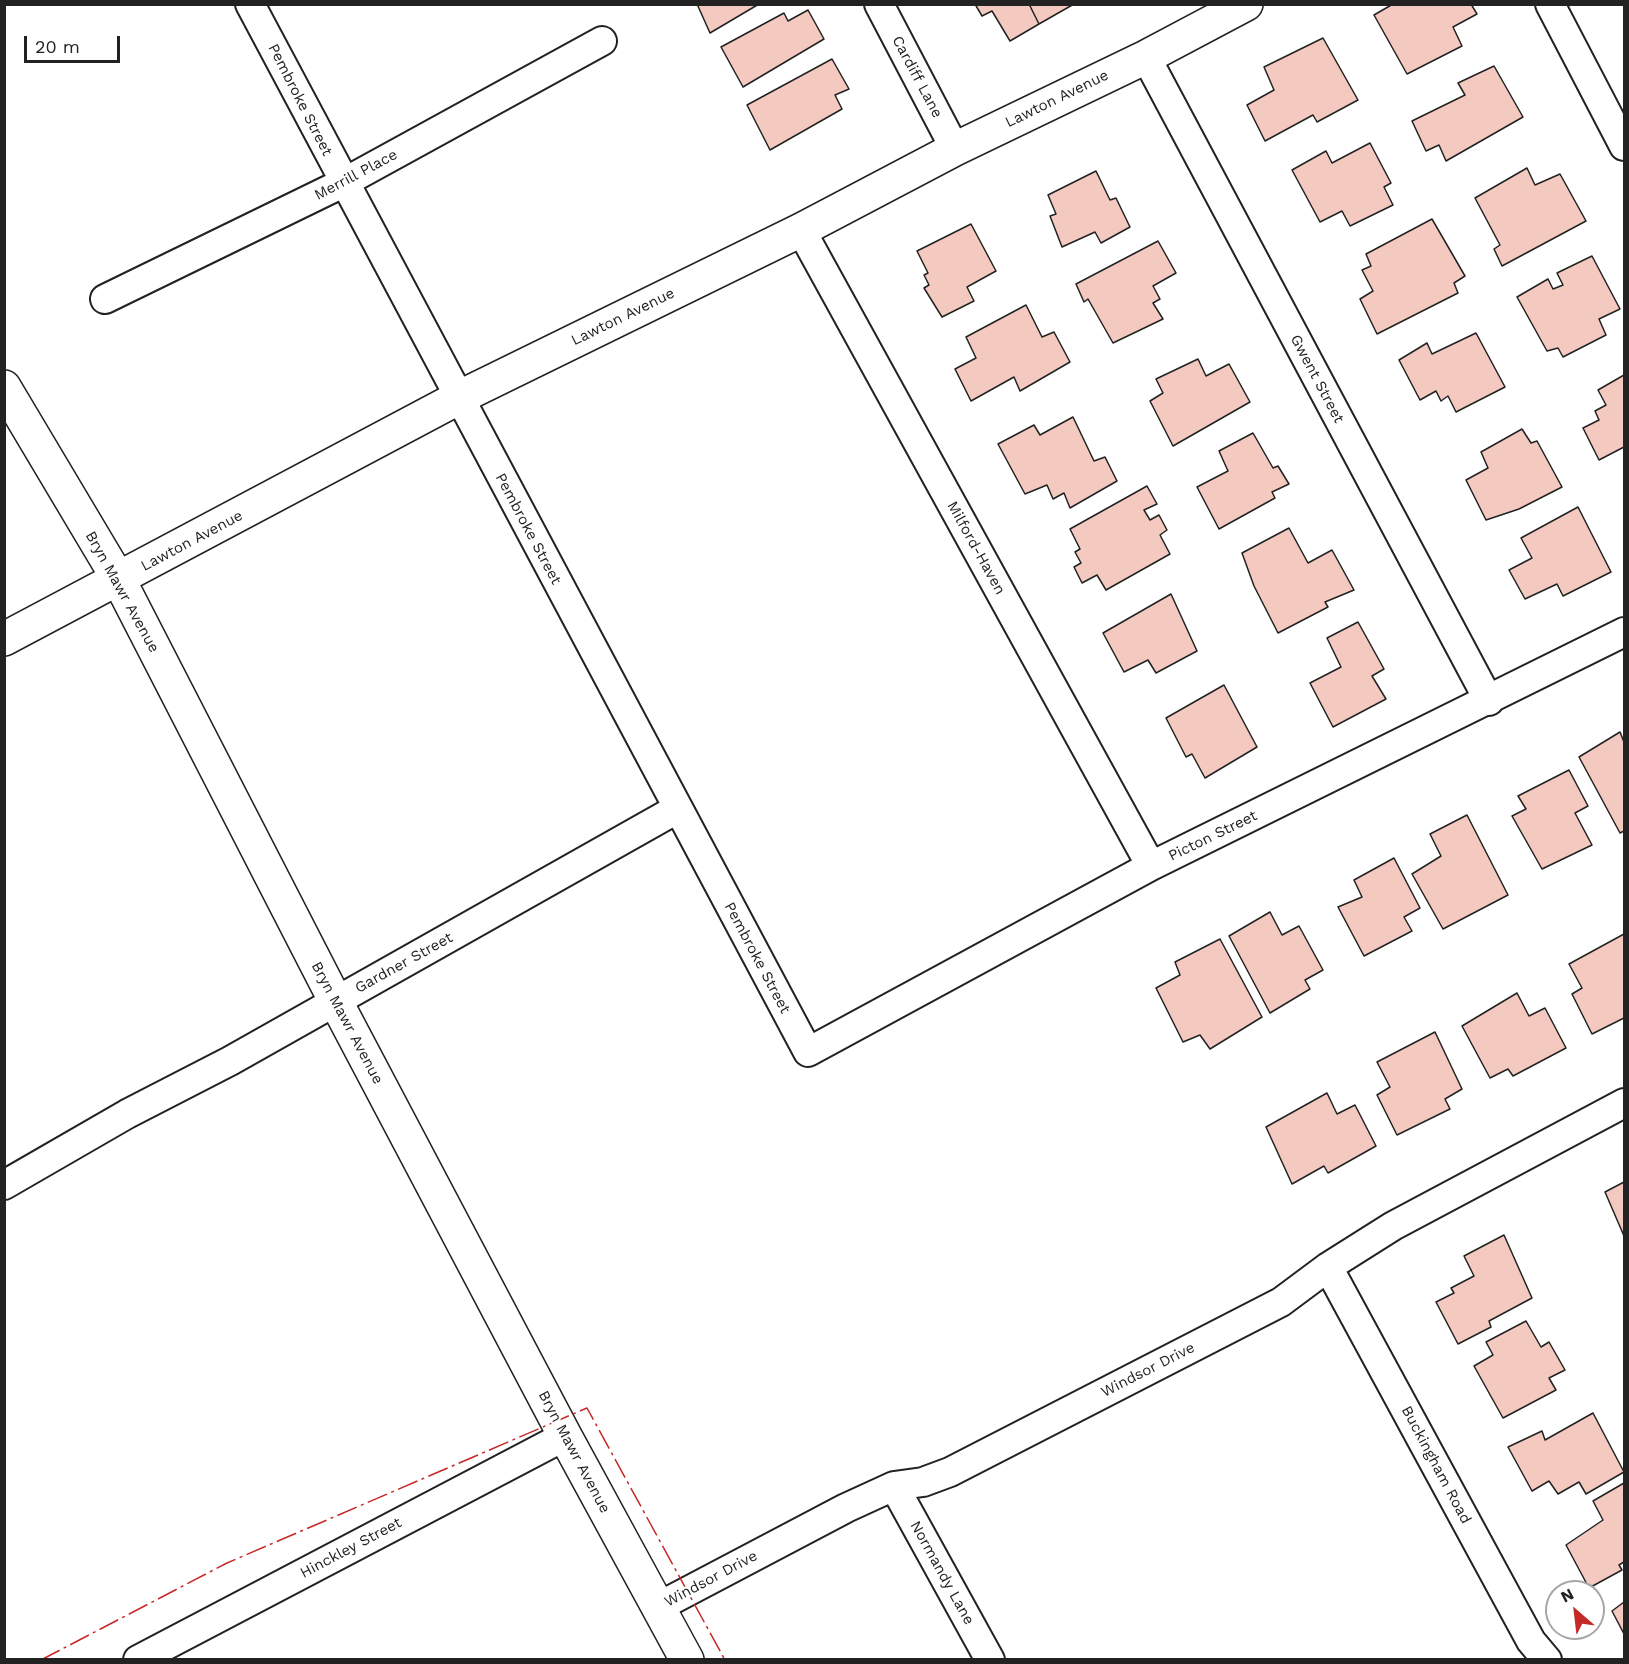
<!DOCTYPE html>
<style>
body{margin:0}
#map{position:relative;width:1629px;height:1664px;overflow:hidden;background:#fff;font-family:"Work Sans",sans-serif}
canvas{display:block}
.frame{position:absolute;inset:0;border:6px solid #222;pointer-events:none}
.north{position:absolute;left:1545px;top:1580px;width:60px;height:60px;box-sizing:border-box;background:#fff;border:2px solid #a7a7a7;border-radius:50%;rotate:332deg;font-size:16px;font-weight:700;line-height:24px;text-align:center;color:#222}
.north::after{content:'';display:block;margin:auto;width:21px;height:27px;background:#c62828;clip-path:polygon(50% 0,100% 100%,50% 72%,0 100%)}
.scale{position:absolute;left:24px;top:36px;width:96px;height:27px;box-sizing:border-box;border:3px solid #222;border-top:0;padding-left:8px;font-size:18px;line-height:21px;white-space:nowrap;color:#222;-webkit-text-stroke:4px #fff;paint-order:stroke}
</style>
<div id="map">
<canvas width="1629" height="1664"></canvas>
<div class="frame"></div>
<div class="north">N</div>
<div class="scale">20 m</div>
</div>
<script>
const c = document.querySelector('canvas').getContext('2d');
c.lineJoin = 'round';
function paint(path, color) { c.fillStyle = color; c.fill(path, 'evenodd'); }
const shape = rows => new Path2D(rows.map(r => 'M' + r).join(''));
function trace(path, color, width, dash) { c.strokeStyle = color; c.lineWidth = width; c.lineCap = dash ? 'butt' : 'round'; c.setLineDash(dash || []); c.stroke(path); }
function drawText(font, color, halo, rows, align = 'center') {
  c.font = font + ' "Work Sans",sans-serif'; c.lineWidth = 4.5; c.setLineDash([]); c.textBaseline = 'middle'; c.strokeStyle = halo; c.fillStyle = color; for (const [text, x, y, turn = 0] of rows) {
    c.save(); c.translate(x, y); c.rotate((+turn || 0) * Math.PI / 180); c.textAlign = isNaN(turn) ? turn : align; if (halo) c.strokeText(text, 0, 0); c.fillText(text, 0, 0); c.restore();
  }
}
const building = shape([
 [697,4,759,4,710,33,697,4],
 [975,4,1029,4,1039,24,1010,41,992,11,982,16,975,4],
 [1029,4,1074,4,1039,24,1029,4],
 [1393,4,1471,4,1477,14,1453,27,1462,46,1407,74,1374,15,1393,4],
 [808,10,824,39,743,87,721,47,784,13,788,21,808,10],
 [1323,38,1358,100,1317,122,1313,115,1265,141,1247,105,1274,90,1264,67,1323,38],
 [832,59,849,89,835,95,842,109,770,150,747,105,832,59],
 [1494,66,1523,117,1446,161,1439,145,1426,151,1412,121,1465,95,1458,83,1494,66],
 [1370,143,1391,183,1384,187,1393,205,1350,226,1342,211,1320,222,1292,170,1326,151,1332,163,1370,143],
 [1527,168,1535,185,1560,174,1586,221,1502,266,1494,249,1500,245,1475,198,1527,168],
 [1096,171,1110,200,1116,198,1130,227,1101,243,1095,232,1062,247,1050,216,1056,214,1048,195,1096,171],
 [1432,219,1465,276,1454,283,1458,293,1377,334,1360,299,1373,291,1362,270,1371,266,1366,254,1432,219],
 [971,224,996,271,967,287,974,301,942,317,924,288,929,285,924,275,928,273,917,251,971,224],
 [1158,241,1176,273,1153,286,1160,299,1153,303,1163,319,1113,343,1088,299,1084,302,1076,284,1158,241],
 [1592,256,1620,309,1599,319,1606,335,1563,357,1558,348,1547,351,1517,297,1548,279,1553,289,1563,285,1557,273,1592,256],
 [1026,305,1042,337,1054,332,1070,362,1020,391,1014,377,971,401,955,369,976,358,966,337,1026,305],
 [1476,333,1505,387,1456,412,1448,396,1441,401,1436,391,1420,400,1399,360,1427,343,1432,354,1476,333],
 [1198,359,1206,376,1229,364,1250,402,1173,446,1150,401,1163,393,1156,379,1198,359],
 [1624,375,1624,447,1599,460,1583,428,1599,420,1595,411,1606,405,1598,390,1624,375],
 [1073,417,1094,461,1105,457,1117,481,1070,508,1064,493,1053,499,1047,485,1025,494,998,444,1034,425,1040,435,1073,417],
 [1522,429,1531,443,1537,441,1562,487,1519,509,1486,520,1466,480,1488,468,1481,452,1522,429],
 [1253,433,1273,468,1278,466,1289,484,1272,492,1275,498,1219,529,1197,487,1228,471,1219,451,1253,433],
 [1147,486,1157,504,1144,510,1150,520,1159,515,1167,530,1160,535,1170,554,1106,590,1097,575,1082,583,1074,567,1081,563,1075,552,1080,549,1070,529,1147,486],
 [1578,507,1611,572,1563,596,1557,584,1525,599,1509,570,1532,558,1521,538,1578,507],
 [1289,528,1308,563,1332,550,1354,590,1325,602,1328,607,1278,633,1254,586,1242,553,1289,528],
 [1171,594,1197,651,1156,673,1148,660,1124,672,1103,633,1171,594],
 [1358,622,1384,669,1372,676,1386,699,1333,727,1310,683,1341,667,1327,638,1358,622],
 [1224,685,1257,747,1205,778,1192,754,1186,757,1166,718,1224,685],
 [1620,732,1624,742,1624,831,1620,833,1579,757,1620,732],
 [1569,770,1588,806,1575,813,1592,845,1542,869,1512,816,1526,809,1518,796,1569,770],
 [1467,815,1508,895,1443,929,1412,874,1441,856,1430,834,1467,815],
 [1394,858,1420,908,1404,917,1412,931,1364,956,1338,907,1362,897,1354,880,1394,858],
 [1270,912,1282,935,1299,926,1323,970,1305,980,1310,989,1270,1013,1229,936,1270,912],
 [1624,934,1624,1018,1592,1034,1572,994,1582,988,1569,964,1624,934],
 [1220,939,1262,1017,1210,1049,1200,1035,1183,1042,1156,988,1180,975,1175,962,1220,939],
 [1517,993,1529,1016,1545,1008,1566,1048,1513,1076,1508,1069,1490,1078,1462,1026,1517,993],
 [1435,1032,1462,1089,1445,1099,1450,1109,1397,1135,1377,1095,1390,1087,1377,1062,1435,1032],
 [1327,1093,1337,1114,1355,1105,1376,1146,1328,1173,1324,1166,1292,1184,1266,1127,1327,1093],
 [1624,1182,1624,1236,1605,1192,1624,1182],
 [1504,1235,1532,1298,1489,1321,1491,1327,1458,1344,1436,1302,1454,1293,1451,1288,1474,1276,1464,1256,1504,1235],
 [1526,1321,1541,1347,1549,1342,1565,1370,1549,1378,1556,1390,1503,1418,1474,1366,1493,1355,1486,1342,1526,1321],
 [1593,1413,1624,1472,1586,1494,1579,1482,1558,1494,1549,1481,1532,1491,1508,1447,1542,1431,1545,1440,1593,1413],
 [1624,1483,1624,1562,1619,1565,1622,1570,1589,1588,1566,1545,1603,1520,1593,1501,1624,1483],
 [1624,1602,1624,1634,1612,1611,1624,1602]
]);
const street = shape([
 [250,4,808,1052,1151,866,1624,632],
 [879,4,955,149],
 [1550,4,1624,146],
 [1146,57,1489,701],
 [801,230,1151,866],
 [105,299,343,183,602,41],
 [4,1185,127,1114,230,1061,677,809],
 [1328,1267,1531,1641,1547,1660],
 [894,1486,990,1660],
 [658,1607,846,1508,894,1486,923,1482,950,1472,1281,1302,1328,1267,1393,1226,1624,1103],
 [138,1660,565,1436]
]);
const secondary = shape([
 [4,387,119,580,336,1002,565,1436,687,1660],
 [4,639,458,398,801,230,955,149,1146,57,1246,4]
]);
const power = shape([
 [41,1660,227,1563,587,1408,725,1660]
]);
const streetNames = [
 ["Cardiff Lane",917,77,62],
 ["Lawton Avenue",1057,99,-26],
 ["Pembroke Street",300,100,63],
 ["Merrill Place",356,175,-28],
 ["Lawton Avenue",623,317,-26],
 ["Gwent Street",1317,379,62],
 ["Pembroke Street",528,529,62],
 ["Lawton Avenue",192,541,-28],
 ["Milford-Haven",976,548,61],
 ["Bryn Mawr Avenue",122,592,61],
 ["Picton Street",1213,836,-26],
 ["Pembroke Street",757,958,62],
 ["Gardner Street",404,963,-29],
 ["Bryn Mawr Avenue",347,1023,62],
 ["Windsor Drive",1148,1370,-27],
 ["Bryn Mawr Avenue",574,1452,62],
 ["Buckingham Road",1436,1465,62],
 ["Hinckley Street",351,1548,-28],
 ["Normandy Lane",942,1573,61],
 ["Windsor Drive",711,1579,-28]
];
paint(building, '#f3c9c0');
trace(building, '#222', 1.5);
trace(street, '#222', 32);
trace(secondary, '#222', 36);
trace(street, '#fff', 28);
trace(secondary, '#fff', 33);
trace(power, '#c62828', 1.5, [21, 4.5, 3, 4.5]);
drawText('15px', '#222', '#fff', streetNames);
</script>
